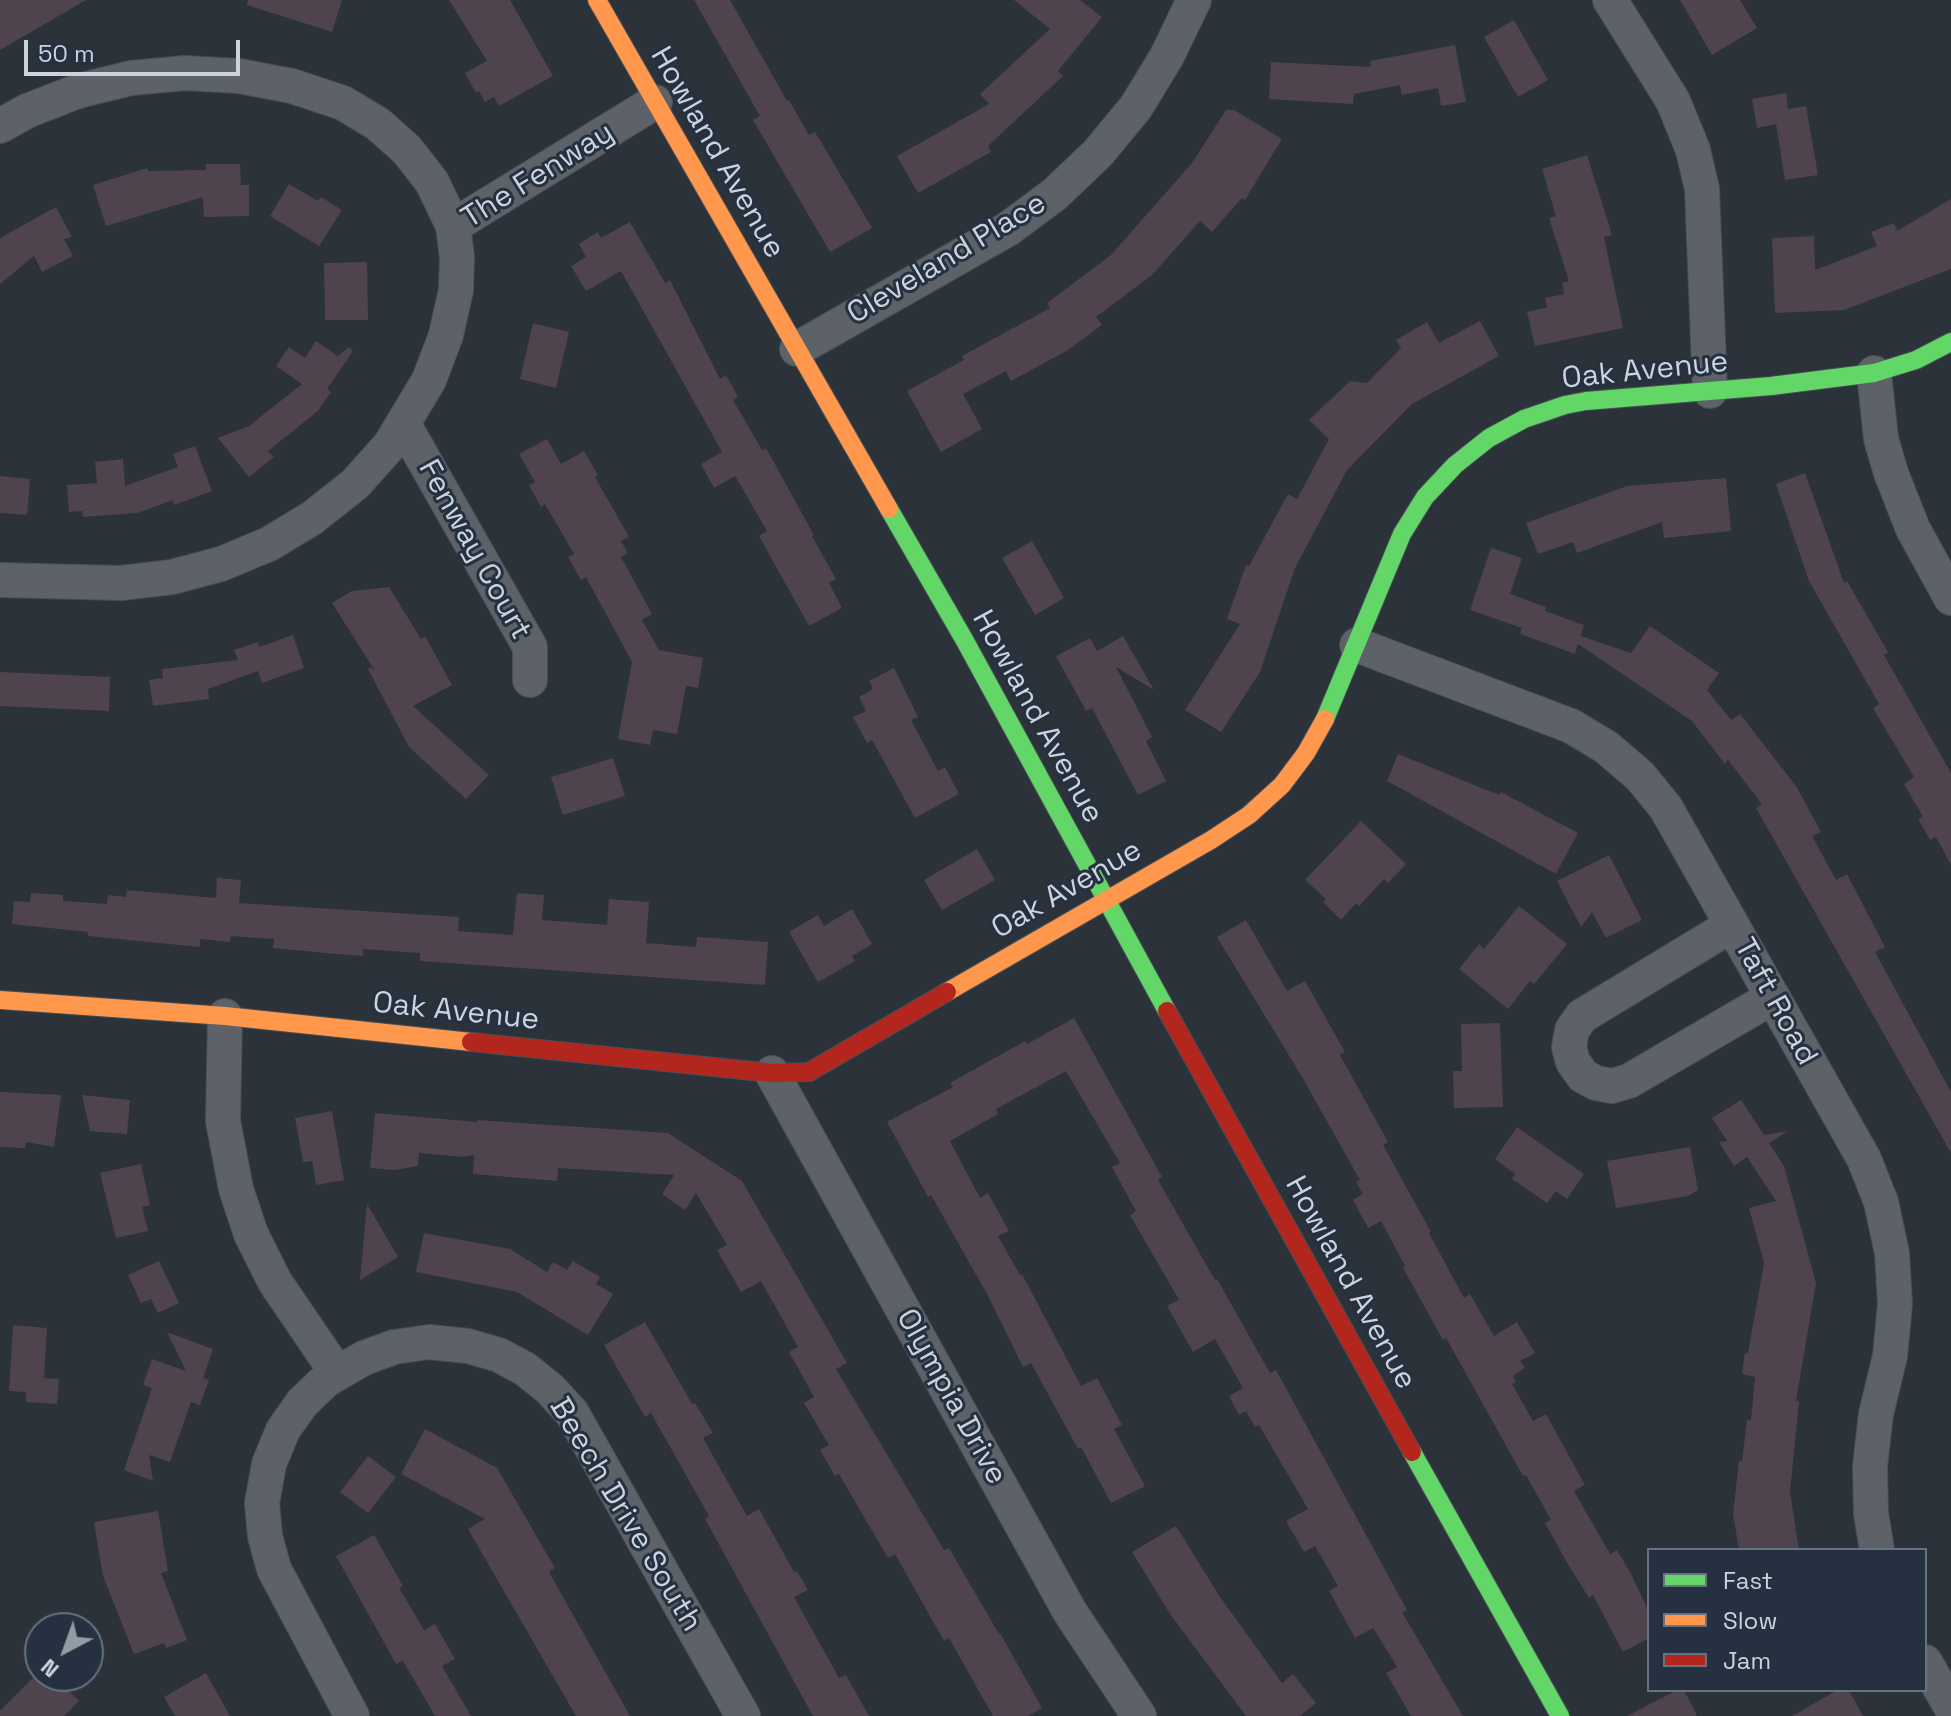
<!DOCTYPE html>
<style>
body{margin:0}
#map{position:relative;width:1951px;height:1716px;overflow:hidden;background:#2b323a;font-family:"Space Grotesk",sans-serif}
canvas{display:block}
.legend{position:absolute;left:1647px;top:1548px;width:280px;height:144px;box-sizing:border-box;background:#253140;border:2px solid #67727e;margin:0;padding:10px 14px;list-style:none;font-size:24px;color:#cbd3dc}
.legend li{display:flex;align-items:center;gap:16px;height:40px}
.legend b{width:40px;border:2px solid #67727e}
.north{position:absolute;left:24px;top:1612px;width:80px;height:80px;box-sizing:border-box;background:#253140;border:2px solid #67727e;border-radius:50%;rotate:221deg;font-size:22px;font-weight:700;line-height:32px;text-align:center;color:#cbd3dc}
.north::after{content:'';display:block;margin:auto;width:28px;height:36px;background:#939ba3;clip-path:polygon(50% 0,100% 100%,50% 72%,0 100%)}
.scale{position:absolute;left:24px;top:40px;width:216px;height:36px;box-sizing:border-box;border:4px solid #cbd3dc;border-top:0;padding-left:10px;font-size:24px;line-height:28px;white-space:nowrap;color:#cbd3dc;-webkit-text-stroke:6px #253140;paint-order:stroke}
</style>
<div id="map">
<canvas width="1951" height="1716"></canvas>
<ul class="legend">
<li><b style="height:10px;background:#63d668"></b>Fast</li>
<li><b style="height:10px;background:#ff974d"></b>Slow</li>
<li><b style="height:10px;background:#b3261e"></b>Jam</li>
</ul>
<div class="north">N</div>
<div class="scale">50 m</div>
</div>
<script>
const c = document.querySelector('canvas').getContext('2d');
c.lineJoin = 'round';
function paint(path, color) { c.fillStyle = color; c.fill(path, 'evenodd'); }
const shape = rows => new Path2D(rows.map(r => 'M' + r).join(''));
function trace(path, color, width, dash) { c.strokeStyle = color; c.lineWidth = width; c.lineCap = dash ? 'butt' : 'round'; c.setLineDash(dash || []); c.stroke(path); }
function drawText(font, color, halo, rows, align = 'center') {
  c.font = font + ' "Space Grotesk",sans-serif'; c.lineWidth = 6; c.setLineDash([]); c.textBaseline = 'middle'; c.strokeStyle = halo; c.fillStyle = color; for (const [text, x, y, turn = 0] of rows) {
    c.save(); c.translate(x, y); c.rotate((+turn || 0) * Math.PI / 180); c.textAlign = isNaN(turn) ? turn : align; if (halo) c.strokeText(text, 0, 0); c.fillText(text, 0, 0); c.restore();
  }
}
const building = shape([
 [0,0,86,0,0,50],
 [248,0,342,0,332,32,247,5],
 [449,0,510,0,553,76,499,106,494,97,485,102,479,91,476,93,465,73,487,61],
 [694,0,730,0,787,101,789,100,809,135,815,132,872,228,830,252,753,120,760,116],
 [1014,0,1080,0,1102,17,1058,71,1063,76,988,146,991,152,918,193,897,156,989,104,980,94,1050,29],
 [1680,0,1740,0,1757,28,1712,55],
 [1514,20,1548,80,1518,97,1484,37],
 [1455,45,1466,102,1441,106,1438,88,1402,95,1400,85,1354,94,1353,104,1269,99,1271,62,1371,67,1370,61],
 [1786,93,1788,109,1806,106,1818,175,1785,180,1776,124,1757,128,1752,99],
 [1226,110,1234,110,1282,139,1245,200,1242,198,1212,232,1200,221,1152,275,1096,317,1102,325,1068,350,1011,381,1006,371,963,394,982,429,941,452,907,391,964,360,962,356,1050,308,1047,303,1111,255,1192,163],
 [1587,155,1612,235,1604,237,1623,328,1535,346,1527,312,1547,307,1545,298,1564,294,1562,283,1569,281,1549,218,1556,216,1542,169],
 [206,164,240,164,241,185,249,185,249,216,204,217,203,197,106,226,93,185,147,168,148,171,206,170],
 [289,184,318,201,321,197,342,210,319,246,270,216],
 [1951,199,1951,269,1844,310,1775,313,1772,238,1814,236,1815,270,1877,246,1871,232,1894,223,1897,231],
 [56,207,72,237,64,239,73,256,42,272,34,256,0,284,0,238],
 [630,222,665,283,670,280,720,379,726,375,738,397,733,400,762,450,766,448,814,535,812,536,836,579,829,583,842,608,809,626,759,536,767,531,735,476,714,488,701,464,722,452,621,271,586,291,571,266,586,257,579,244,598,232,601,238],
 [367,262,368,320,325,320,324,263],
 [1480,321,1499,356,1412,404,1347,470,1295,568,1260,672,1221,732,1185,710,1240,624,1227,619,1246,565,1249,566,1288,494,1297,499,1329,439,1309,420,1350,381,1367,383,1401,348,1396,340,1427,322,1439,343],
 [533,323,569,332,556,388,520,379],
 [316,341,338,356,349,347,353,351,327,389,331,392,318,411,268,451,274,457,249,477,218,438,249,426,302,384,276,366,289,347,305,358],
 [547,439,561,464,584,451,598,475,595,477,629,537,621,541,628,553,621,557,652,614,642,620,659,650,703,658,698,688,686,686,677,734,653,730,650,745,618,739,632,662,586,577,581,580,568,557,574,554,545,504,541,507,529,485,535,482,519,454],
 [195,446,212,491,174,505,173,500,137,513,83,517,82,511,69,512,67,485,97,483,95,462,123,459,125,486,178,467,173,454],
 [1805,473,1844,583,1847,581,1888,652,1884,655,1951,773,1951,865,1936,837,1930,840,1918,819,1923,817,1904,784,1914,777,1873,708,1879,704,1809,581,1776,484],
 [0,476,30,479,27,515,0,513],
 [1726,478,1731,531,1664,538,1662,522,1577,553,1573,542,1538,554,1526,523,1627,486],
 [1032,541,1064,598,1035,615,1002,558],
 [1491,548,1522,558,1510,594,1546,607,1545,611,1584,625,1581,636,1631,653,1650,626,1719,673,1707,690,1731,720,1740,714,1796,786,1821,832,1812,836,1836,880,1847,874,1885,947,1875,952,1951,1092,1951,1153,1756,808,1762,804,1728,760,1725,764,1692,721,1578,644,1575,654,1520,634,1522,628,1470,610],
 [389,587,421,639,425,636,452,685,413,706,489,775,466,799,409,747,368,669,370,667,375,671,332,603,352,591],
 [293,635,304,668,262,683,258,671,208,689,209,699,153,706,149,680,163,678,162,669,238,660,234,650,258,642,259,647],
 [1123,636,1154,690,1116,667,1152,737,1146,741,1166,781,1138,795,1092,708,1086,711,1056,656,1090,638,1097,651],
 [894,668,918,717,911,720,938,771,945,767,959,794,915,818,872,740,867,743,853,717,866,711,859,697,873,689,869,681],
 [0,672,110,677,109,711,0,706],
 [1398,754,1499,795,1501,792,1578,833,1556,874,1387,781],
 [613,758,625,796,563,815,551,777],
 [1361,821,1406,864,1388,883,1384,879,1359,906,1356,903,1341,920,1323,902,1326,899,1305,880],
 [977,849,995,880,942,910,924,880],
 [1609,855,1642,920,1606,938,1592,912,1581,927,1557,881],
 [217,878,241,880,239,903,459,917,458,931,513,935,517,893,544,895,542,920,607,925,609,899,649,902,646,943,696,947,697,937,768,942,765,985,420,961,420,953,363,949,363,956,337,954,273,948,274,939,231,936,230,942,200,939,200,947,88,936,88,932,12,924,14,901,30,902,31,893,63,895,63,901,107,904,108,895,126,897,127,890,216,898],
 [1519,906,1567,944,1534,984,1530,981,1508,1009,1459,969,1479,944,1484,949],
 [852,909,872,944,852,956,855,961,818,982,789,932,818,915,824,926],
 [1246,920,1287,991,1305,981,1345,1052,1340,1055,1388,1142,1383,1145,1431,1232,1429,1233,1464,1298,1470,1294,1494,1336,1517,1322,1535,1353,1520,1361,1525,1368,1513,1376,1516,1382,1512,1384,1533,1421,1546,1414,1585,1485,1574,1491,1610,1554,1617,1550,1631,1574,1649,1612,1649,1638,1623,1652,1593,1595,1589,1598,1569,1566,1545,1523,1551,1520,1526,1475,1523,1476,1446,1338,1443,1340,1403,1268,1405,1266,1381,1221,1368,1228,1353,1200,1363,1194,1356,1182,1360,1180,1302,1077,1217,937],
 [1074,1018,1162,1177,1158,1180,1183,1224,1215,1280,1217,1279,1270,1373,1276,1370,1407,1610,1402,1612,1463,1716,1411,1716,1386,1673,1397,1667,1373,1628,1355,1638,1329,1591,1338,1586,1315,1546,1304,1552,1286,1521,1308,1509,1259,1425,1255,1427,1246,1411,1239,1415,1229,1396,1243,1388,1215,1339,1193,1352,1167,1306,1179,1300,1130,1215,1136,1211,1112,1167,1120,1163,1066,1071,996,1109,998,1114,950,1141,980,1198,988,1193,1009,1231,998,1236,1020,1275,1022,1274,1081,1386,1097,1378,1122,1425,1114,1429,1145,1486,1111,1503,1081,1447,1078,1449,1031,1363,1023,1367,987,1294,931,1195,928,1197,887,1122,953,1087,950,1083,1025,1041,1027,1044],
 [1500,1023,1503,1107,1454,1108,1453,1071,1462,1071,1461,1024],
 [0,1092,61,1095,54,1147,26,1142,25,1148,0,1147],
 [82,1095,130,1100,127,1134,90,1131],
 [1741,1100,1764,1135,1788,1131,1769,1143,1784,1166,1816,1283,1796,1401,1799,1401,1790,1492,1799,1550,1739,1550,1733,1514,1739,1461,1742,1461,1747,1420,1751,1420,1755,1377,1742,1374,1745,1353,1748,1353,1764,1263,1749,1208,1776,1201,1747,1157,1734,1166,1719,1142,1727,1141,1712,1118],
 [332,1111,344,1180,316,1185,312,1161,303,1162,295,1118],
 [375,1113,477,1122,477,1120,668,1133,742,1181,847,1363,836,1369,944,1550,949,1548,999,1634,1000,1633,1042,1708,1028,1716,993,1716,949,1638,944,1641,895,1554,888,1558,839,1474,835,1476,820,1450,829,1445,804,1403,814,1397,789,1352,798,1347,761,1281,741,1292,717,1250,727,1245,696,1193,685,1210,662,1194,674,1175,558,1168,557,1181,473,1174,474,1155,464,1157,419,1153,418,1166,395,1170,370,1168],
 [1517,1127,1584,1174,1567,1199,1556,1191,1547,1203,1512,1179,1515,1174,1495,1159],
 [1690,1147,1698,1190,1688,1196,1616,1208,1607,1161],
 [141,1164,150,1205,142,1207,148,1231,116,1238,100,1173],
 [367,1204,398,1257,360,1280],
 [424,1233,510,1249,547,1272,553,1262,567,1270,573,1261,600,1277,596,1284,613,1294,588,1335,517,1292,416,1272],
 [159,1261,179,1303,158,1313,151,1299,141,1303,128,1275],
 [645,1322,692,1404,695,1403,713,1433,703,1438,747,1516,759,1509,794,1572,797,1571,808,1590,794,1597,839,1678,846,1675,869,1716,813,1716,705,1519,709,1516,651,1413,645,1417,604,1345],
 [13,1325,47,1328,44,1378,59,1379,57,1404,26,1402,26,1392,9,1391],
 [167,1332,213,1349,203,1378,209,1380,200,1405,191,1402,170,1462,149,1455,153,1481,124,1470,152,1388,143,1385,152,1359,186,1371],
 [425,1429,497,1468,555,1568,549,1572,630,1716,576,1716,468,1529,485,1519,401,1474],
 [368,1456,396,1477,368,1513,340,1492],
 [158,1511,168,1571,161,1573,187,1640,166,1648,164,1643,134,1654,103,1576,94,1522],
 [1176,1526,1220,1597,1282,1683,1293,1674,1316,1703,1300,1716,1246,1716,1170,1614,1132,1552],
 [374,1535,403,1586,399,1588,424,1630,435,1624,455,1659,442,1666,471,1716,435,1716,403,1661,396,1664,336,1556],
 [206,1673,230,1716,175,1716,164,1697],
 [35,1676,54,1676,79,1701,64,1716,0,1716,0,1711],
 [1677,1690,1684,1690,1697,1716,1627,1716],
 [1838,1690,1849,1690,1863,1716,1792,1716]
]);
const street = shape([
 [1610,0,1673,101,1693,150,1702,189,1710,391],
 [0,126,27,111,78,91,131,78,185,73,239,76,292,86,343,103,378,124,407,150,432,182,453,226,457,257,456,290,446,335,429,380,390,445,355,484,312,518,269,544,221,564,172,577,121,583,0,580],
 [453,226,655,102],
 [797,349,1008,229,1055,194,1098,153,1136,107,1167,56,1194,0],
 [1874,373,1881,439,1891,473,1913,529,1951,598],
 [404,425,530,647,530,680],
 [1357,645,1571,726,1606,747,1640,776,1666,808,1864,1159,1881,1202,1892,1253,1895,1304,1890,1356,1876,1414,1870,1466,1871,1513,1877,1550],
 [1732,925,1582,1016,1572,1030,1569,1047,1573,1062,1583,1076,1596,1083,1612,1086,1629,1081,1773,997],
 [225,1016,223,1121,236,1189,251,1234,275,1282,337,1373],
 [772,1073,1070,1612,1139,1716],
 [1925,1662,1951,1707],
 [352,1716,274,1569,265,1536,262,1503,269,1464,283,1430,302,1403,326,1380,364,1358,394,1347,429,1342,468,1346,499,1355,525,1369,550,1389,572,1413,743,1716]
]);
const fast = shape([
 [889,509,965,641,1167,1011],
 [1325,719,1402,534,1425,497,1455,465,1489,438,1524,419,1565,405,1586,401,1771,386,1874,373,1916,360,1951,342],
 [1412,1452,1560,1716]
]);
const slow = shape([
 [597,0,889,509],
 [947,992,1211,840,1249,815,1282,785,1306,753,1325,719],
 [0,1000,225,1016,471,1042]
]);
const jam = shape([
 [1167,1011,1412,1452],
 [471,1042,772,1073,809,1072,947,992]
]);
const streetNames = [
 ["Howland Avenue",717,153,60],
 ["The Fenway",538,176,-32],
 ["Cleveland Place",947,259,-31],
 ["Oak Avenue",1645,371,-6],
 ["Fenway Court",474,550,61],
 ["Howland Avenue",1037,717,61],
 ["Oak Avenue",1067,890,-30],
 ["Taft Road",1775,1002,61],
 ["Oak Avenue",456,1012,6],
 ["Howland Avenue",1350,1283,61],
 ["Olympia Drive",951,1397,61],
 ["Beech Drive South",625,1515,59]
];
paint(building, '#4f434e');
trace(street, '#484e55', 36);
trace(fast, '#484e55', 20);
trace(slow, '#484e55', 20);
trace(jam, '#484e55', 20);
trace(street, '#5d6268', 34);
trace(fast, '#63d668', 18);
trace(slow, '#ff974d', 18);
trace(jam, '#b3261e', 18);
drawText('30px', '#cbd3dc', '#253140', streetNames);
</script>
